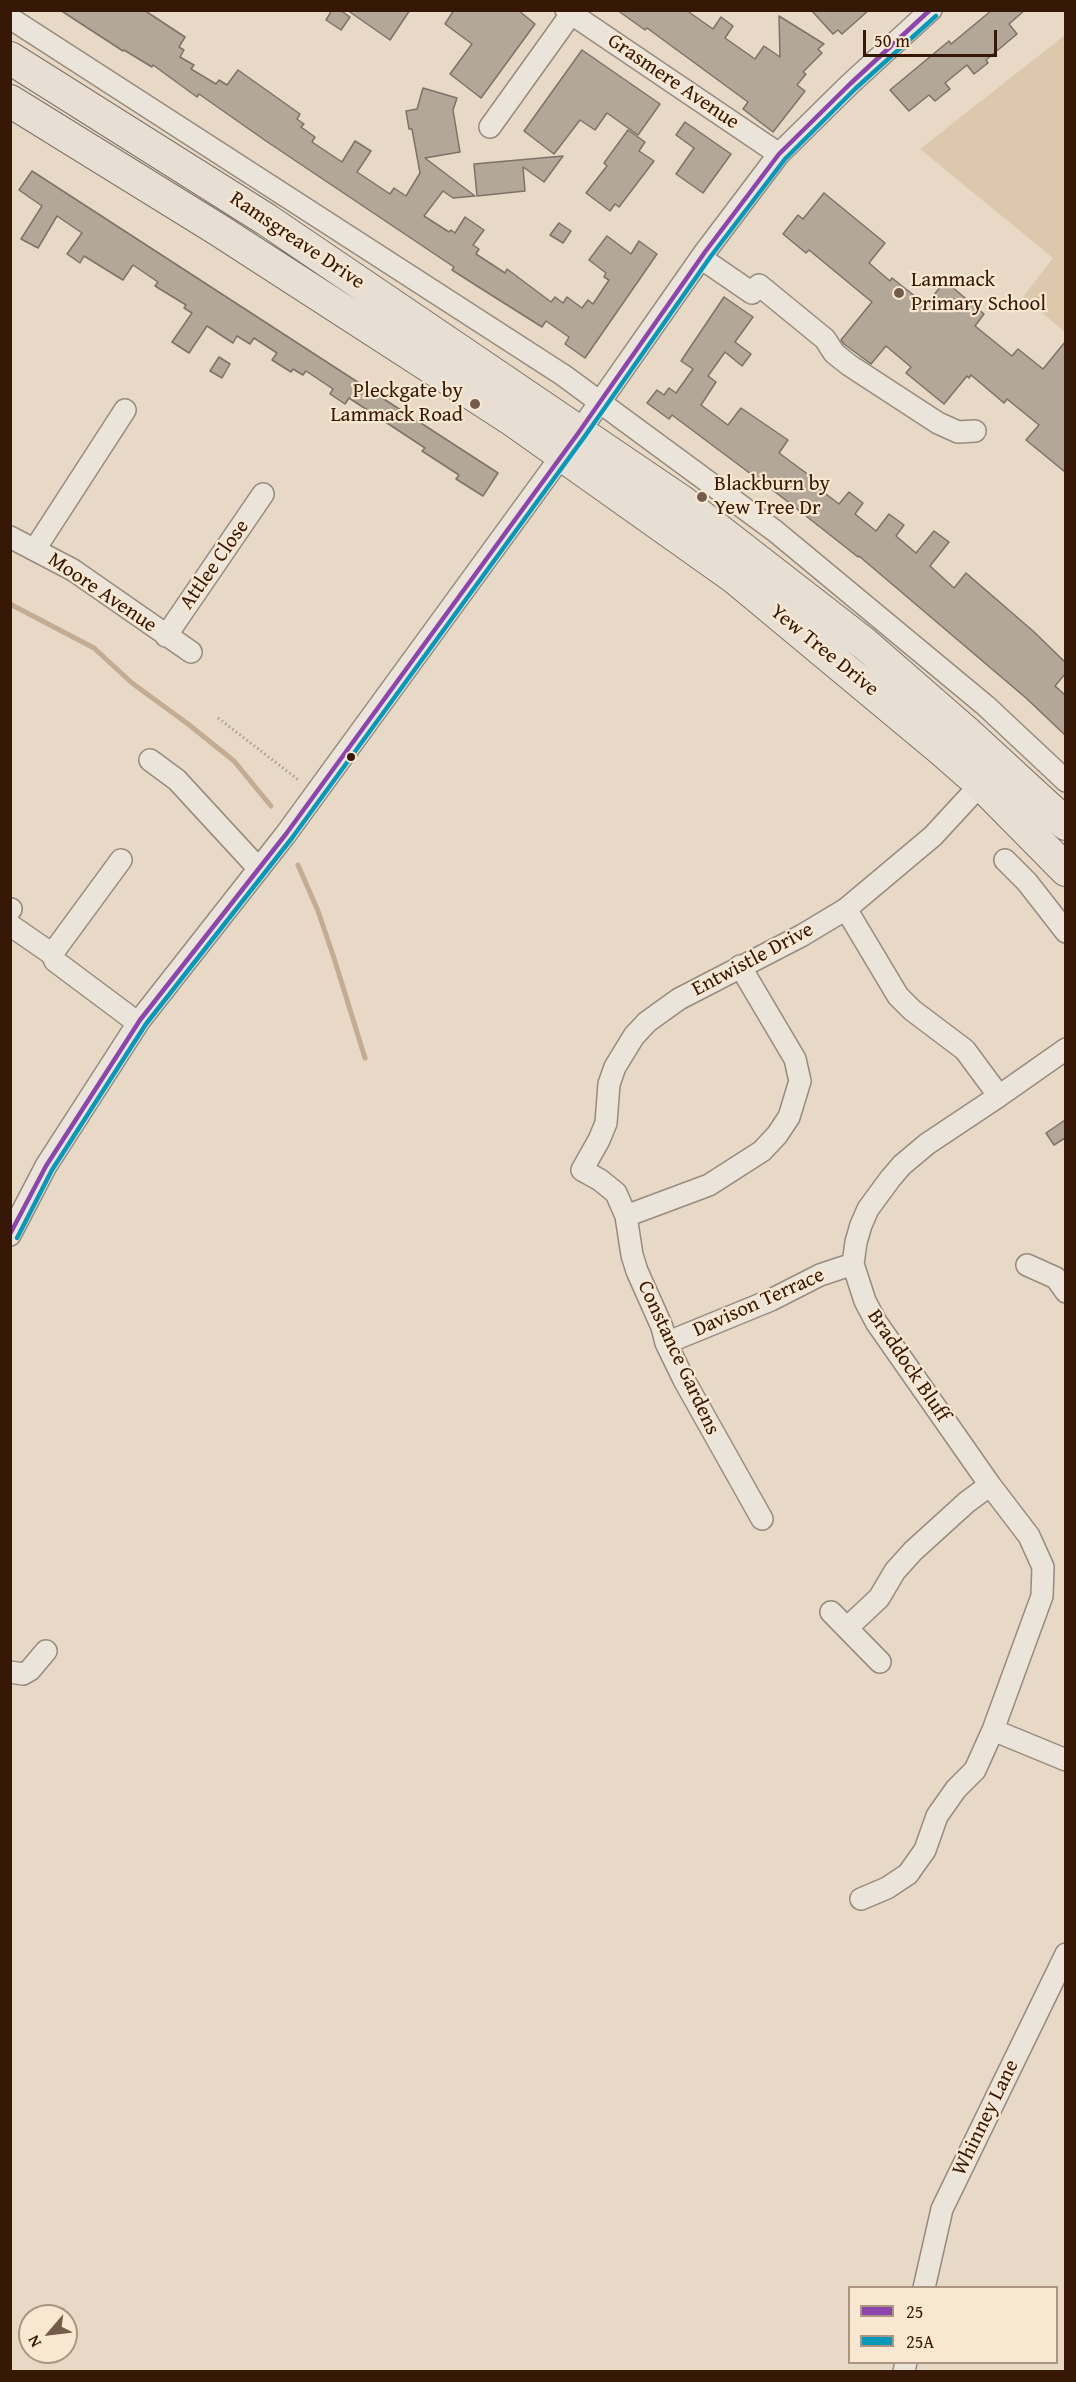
<!DOCTYPE html>
<style>
body{margin:0}
#map{position:relative;width:1076px;height:2382px;overflow:hidden;background:#e7d9c6;font-family:"Gentium Book Plus",serif}
canvas{display:block}
.frame{position:absolute;inset:0;border:12px solid #371807;pointer-events:none}
.legend{position:absolute;left:848px;top:2286px;width:210px;height:78px;box-sizing:border-box;background:#f8e8d2;border:2px solid #ab9581;margin:0;padding:8px 10px;list-style:none;font-size:18px;color:#371807}
.legend li{display:flex;align-items:center;gap:12px;height:30px}
.legend b{width:30px;border:2px solid #ab9581}
.north{position:absolute;left:18px;top:2304px;width:60px;height:60px;box-sizing:border-box;background:#f8e8d2;border:2px solid #ab9581;border-radius:50%;rotate:242deg;font-size:16px;font-weight:700;line-height:24px;text-align:center;color:#371807}
.north::after{content:'';display:block;margin:auto;width:21px;height:27px;background:#755c4a;clip-path:polygon(50% 0,100% 100%,50% 72%,0 100%)}
.scale{position:absolute;left:863px;top:30px;width:134px;height:27px;box-sizing:border-box;border:3px solid #371807;border-top:0;padding-left:8px;font-size:18px;line-height:21px;white-space:nowrap;color:#371807;-webkit-text-stroke:4px #f8e8d2;paint-order:stroke}
</style>
<div id="map">
<canvas width="1076" height="2382"></canvas>
<div class="frame"></div>
<ul class="legend">
<li><b style="height:8px;background:#8e44ad"></b>25</li>
<li><b style="height:8px;background:#069aba"></b>25A</li>
</ul>
<div class="north">N</div>
<div class="scale">50 m</div>
</div>
<script>
const c = document.querySelector('canvas').getContext('2d');
c.lineJoin = 'round';
function paint(path, color) { c.fillStyle = color; c.fill(path, 'evenodd'); }
const shape = rows => new Path2D(rows.map(r => 'M' + r).join(''));
function trace(path, color, width, dash) { c.strokeStyle = color; c.lineWidth = width; c.lineCap = dash ? 'butt' : 'round'; c.setLineDash(dash || []); c.stroke(path); }
function drawText(font, color, halo, rows, align = 'center') {
  c.font = font + ' "Gentium Book Plus",serif'; c.lineWidth = 4.5; c.setLineDash([]); c.textBaseline = 'middle'; c.strokeStyle = halo; c.fillStyle = color; for (const [text, x, y, turn = 0] of rows) {
    c.save(); c.translate(x, y); c.rotate((+turn || 0) * Math.PI / 180); c.textAlign = isNaN(turn) ? turn : align; if (halo) c.strokeText(text, 0, 0); c.fillText(text, 0, 0); c.restore();
  }
}
const green = shape([
 [1065,35,1065,332,1023,297,1053,258,920,149]
]);
const stream = shape([
 [10,604,94,648,132,683,188,724,234,761,271,806],
 [298,865,318,911,334,958,365,1058]
]);
const building = shape([
 [60,10,144,10,185,37,179,47,184,50,180,57,194,65,191,69,216,84,219,80,227,85,238,70,300,114,297,119,304,124,301,127,315,137,312,142,342,162,355,141,371,151,357,172,390,194,394,188,406,196,420,173,412,129,409,129,406,111,417,109,423,88,457,98,453,110,460,152,425,158,475,196,453,198,443,191,424,216,449,232,451,230,455,233,465,217,484,230,473,245,479,249,476,254,505,273,507,269,551,302,555,297,563,303,567,297,582,308,588,300,593,304,609,280,604,277,606,273,589,260,607,236,631,254,639,241,657,254,585,358,565,344,569,337,546,321,542,327,477,286,452,270,454,267,266,141,199,94,197,97,153,65,152,67,124,50,123,51,60,10],
 [332,10,340,10,350,17,341,30,326,20,332,10],
 [347,10,410,10,390,40,347,10],
 [454,10,518,10,535,24,481,98,450,74,472,44,445,24,454,10],
 [617,10,686,10,713,29,721,17,733,26,725,38,755,59,764,46,780,57,779,16,824,44,818,49,822,53,803,72,806,74,797,85,805,91,773,132,743,109,748,102,647,28,645,30,617,10],
 [811,10,869,10,842,34,838,30,833,34,811,10],
 [992,10,1025,10,1009,24,1017,34,986,60,988,63,974,74,967,65,945,83,950,89,935,101,929,95,909,111,890,90,949,41,951,44,992,10],
 [582,50,660,104,638,135,607,113,595,130,580,120,554,154,524,131,582,50],
 [685,122,731,154,703,193,676,174,694,148,676,135,685,122],
 [628,130,645,142,639,151,654,161,619,207,615,204,610,211,586,193,607,166,604,163,628,130],
 [563,156,544,182,523,167,525,191,477,196,474,164,563,156],
 [32,171,498,473,483,496,456,479,459,475,422,451,425,448,349,398,345,404,330,394,333,389,306,371,303,375,293,369,291,372,272,360,277,353,254,338,250,344,237,336,233,343,207,326,189,353,172,342,192,313,184,308,186,305,155,286,158,282,133,265,123,280,84,256,80,263,67,254,82,233,57,216,38,248,21,239,42,206,19,190,32,171],
 [824,193,885,243,869,263,890,281,892,278,926,305,945,281,984,314,975,326,1012,356,1018,349,1043,369,1065,342,1065,472,1026,440,1039,425,1007,399,1004,403,971,375,969,378,967,376,944,404,906,373,911,367,886,346,871,364,844,344,841,340,872,302,809,250,806,253,783,234,798,215,803,219,824,193],
 [559,223,571,231,563,243,550,235,559,223],
 [724,297,753,317,735,342,751,354,742,366,725,352,708,376,716,382,701,405,728,425,741,408,788,440,779,453,821,484,818,488,839,504,849,492,863,503,855,514,876,531,889,514,904,525,896,536,916,553,934,531,949,542,930,566,954,588,966,573,1033,631,1065,662,1065,674,1055,686,1065,695,1065,735,1026,698,859,556,858,557,787,501,672,415,669,419,647,403,657,390,664,395,669,388,676,393,693,369,681,361,724,297],
 [219,357,230,364,222,378,210,371,219,357],
 [1065,1120,1065,1138,1054,1145,1046,1133,1065,1120]
]);
const path = shape([
 [218,718,300,781]
]);
const minor = shape([
 [566,10,779,154],
 [10,18,563,375,775,531,986,706,1066,781],
 [490,127,571,14],
 [701,258,752,293,759,285,825,339,834,353,849,365,938,423,958,432,975,431],
 [10,537,73,570,191,652],
 [35,549,125,410],
 [166,636,263,494],
 [150,760,177,780,259,869],
 [121,860,52,954,55,961,138,1023],
 [1005,860,1027,882,1066,932],
 [846,909,898,996,912,1010,965,1050,999,1096,927,1144,902,1165,890,1179,868,1209,861,1225,856,1242,853,1264,865,1301,876,1322,990,1485,1029,1536,1043,1567,1042,1596,993,1730],
 [10,910,11,909],
 [10,925,52,954],
 [999,1096,1066,1049],
 [626,1216,709,1185,762,1151,777,1135,789,1117,800,1081,795,1059,740,966],
 [10,1235,46,1166,140,1020,286,834,579,432,705,252,779,154,850,84,931,10],
 [1027,1265,1056,1278,1066,1292],
 [666,1343,771,1300,820,1275,853,1264],
 [762,1519,684,1380,666,1343,662,1327,637,1271,632,1255,626,1216,616,1193,600,1180,582,1170,599,1140,606,1123,609,1084,615,1067,634,1036,647,1022,679,999,801,936,846,909,933,836,981,784],
 [831,1612,880,1662],
 [847,1628,879,1598,895,1571,913,1551,967,1502,990,1485],
 [10,1672,23,1674,30,1670,46,1651],
 [861,1899,887,1888,908,1874,925,1850,937,1816,956,1789,975,1770,993,1730,1066,1760],
 [924,2288,942,2209,1066,1954],
 [904,2372,906,2362]
]);
const highway = shape([
 [10,58,267,220,681,501,865,644,966,732,1066,824],
 [10,101,217,229,511,419,735,578,943,751,984,787,1066,870]
]);
const bus1 = shape([
 [10,1234,46,1166,140,1020,286,834,579,432,705,252,779,154,850,84,930,10]
]);
const bus2 = shape([
 [17,1238,52,1170,146,1024,292,838,585,436,711,256,785,159,855,89,936,16]
]);
const markers = [
 [899,293,6,"#755c4a"],
 [475,404,6,"#755c4a"],
 [702,497,6,"#755c4a"],
 [351,757,5,"#371807"]
];
const streetNames = [
 ["Grasmere Avenue",673,82,34],
 ["Ramsgreave Drive",297,241,34],
 ["Attlee Close",215,565,-55],
 ["Moore Avenue",102,593,34],
 ["Yew Tree Drive",824,651,39],
 ["Entwistle Drive",753,960,-28],
 ["Davison Terrace",759,1303,-24],
 ["Constance Gardens",678,1358,65],
 ["Braddock Bluff",908,1366,56],
 ["Whinney Lane",986,2118,-64]
];
const poiNames = [
 ["Lammack",911,281],
 ["Primary School",911,305],
 ["Pleckgate by",463,392,"right"],
 ["Lammack Road",463,416,"right"],
 ["Blackburn by",714,485],
 ["Yew Tree Dr",714,509]
];
paint(green, '#ddc8ae');
trace(stream, '#c3ac92', 5);
paint(building, '#b3a799');
trace(building, '#7d7266', 1.5);
trace(minor, '#978b7e', 24);
trace(highway, '#7d7266', 34);
trace(path, '#a8a097', 3, [1.5, 3]);
trace(minor, '#ebe4da', 21);
trace(highway, '#e7dfd4', 32);
trace(bus1, '#8e44ad', 4.5);
trace(bus2, '#069aba', 4.5);
for (const [x, y, r, color] of markers) { const dot = new Path2D(); dot.arc(x, y, r, 0, 2 * Math.PI); c.fillStyle = color; c.fill(dot); trace(dot, '#f8e8d2', 2); }
drawText('21px', '#371807', '#f8e8d2', streetNames);
drawText('21px', '#371807', '#f8e8d2', poiNames, 'left');
</script>
